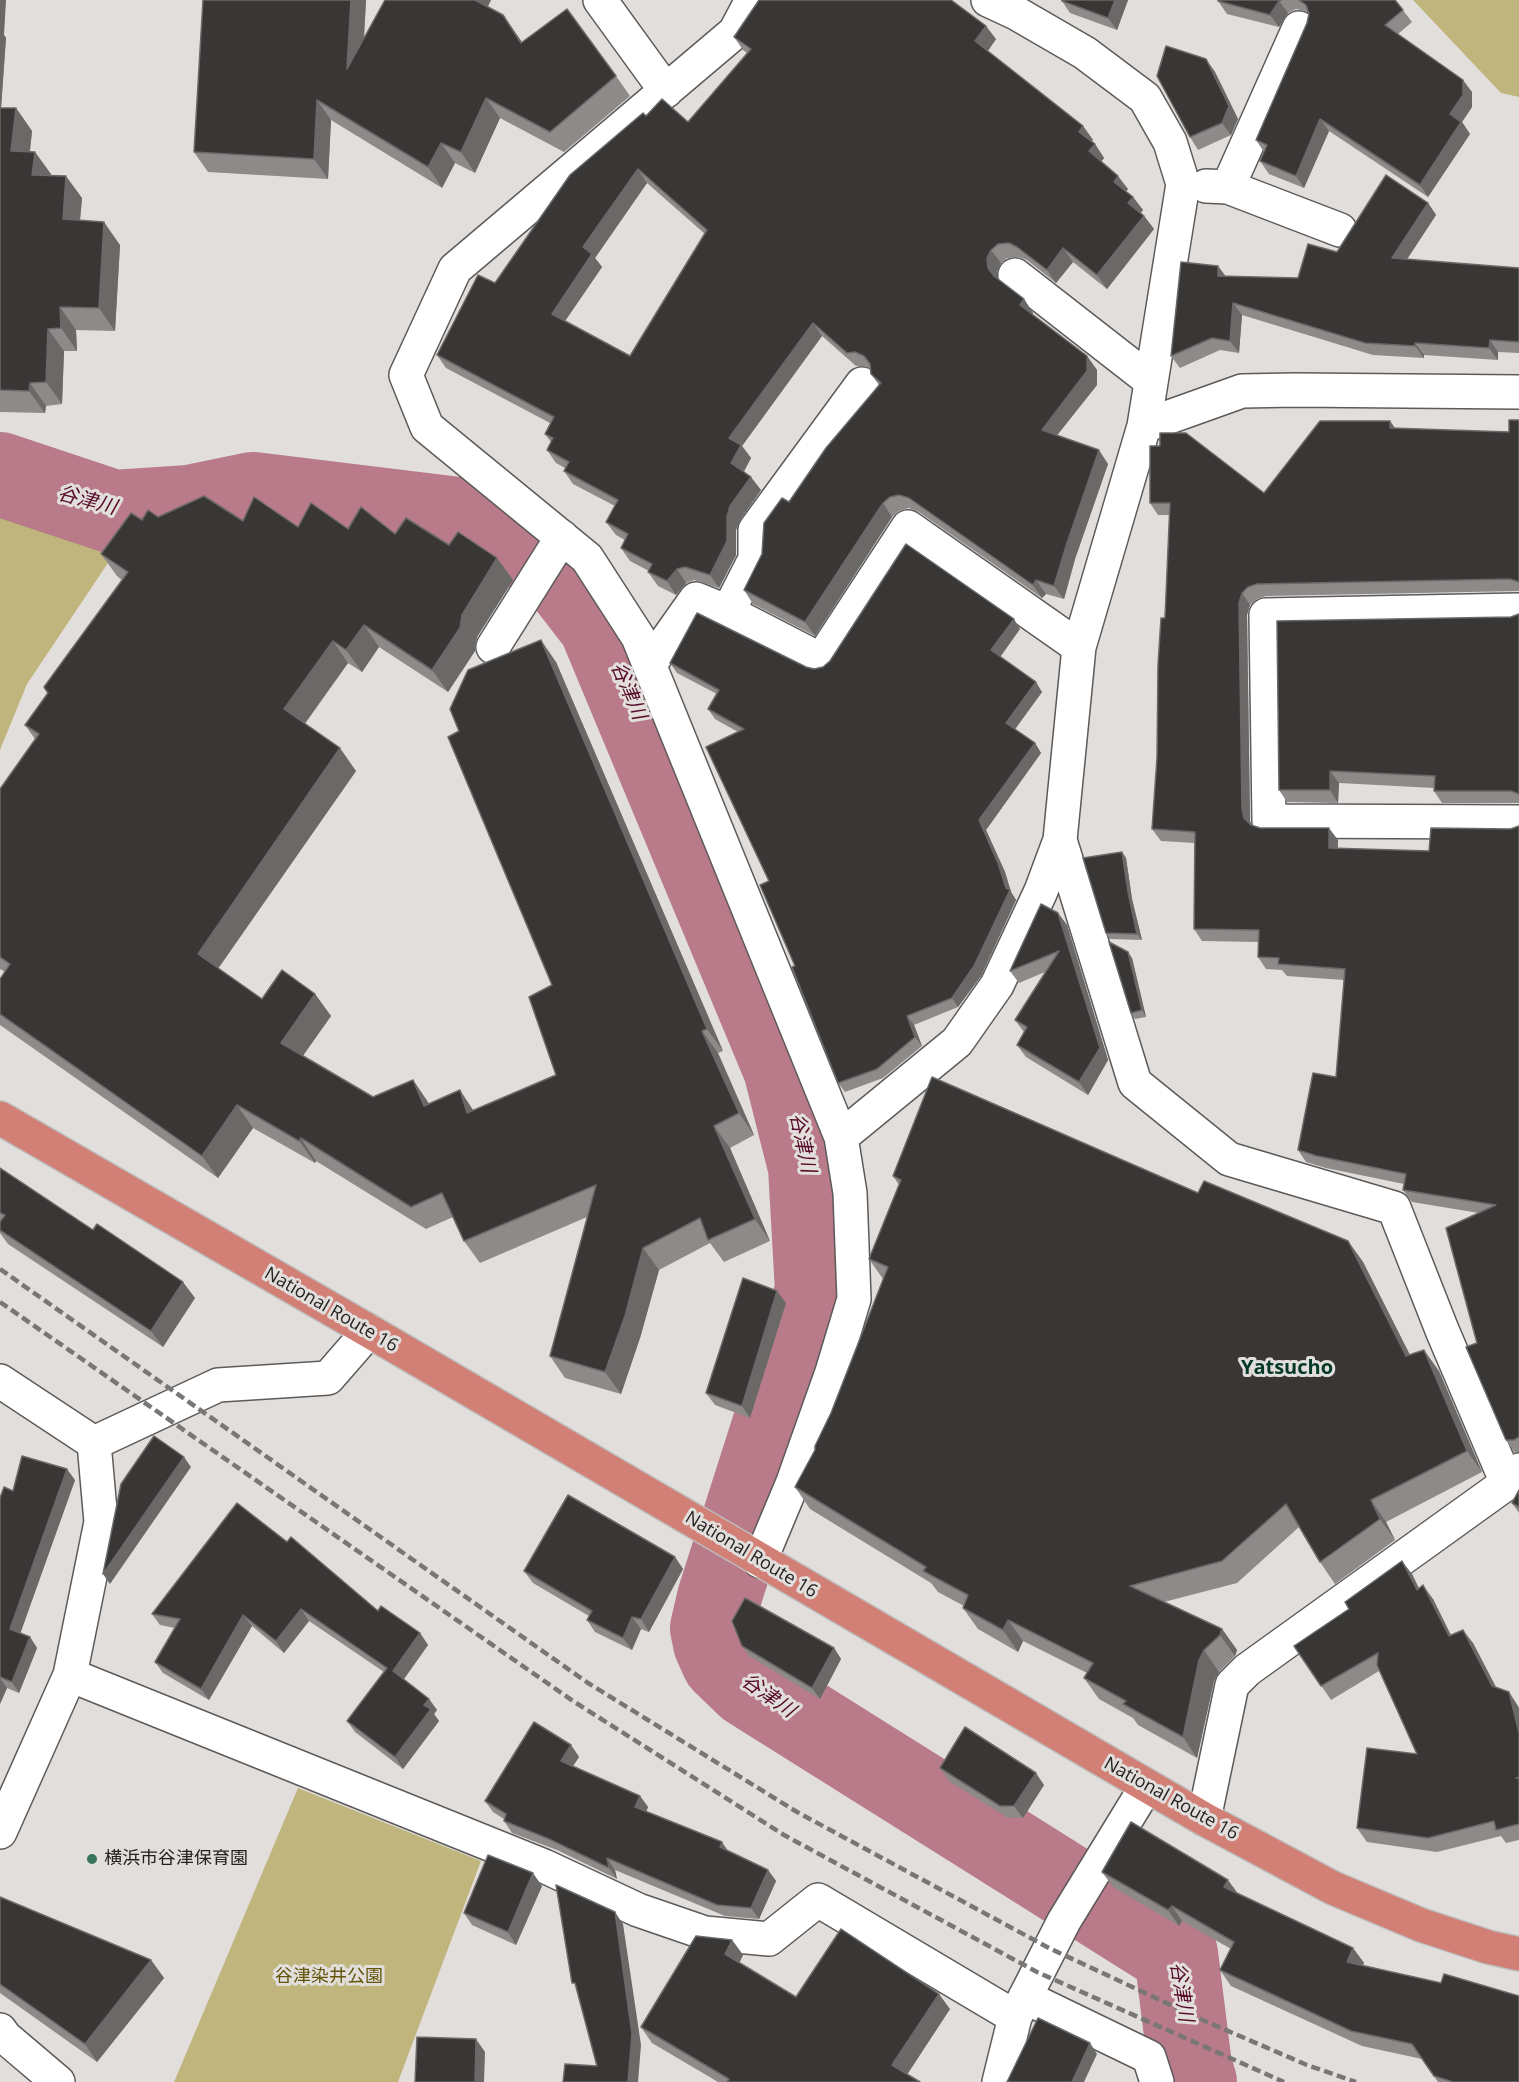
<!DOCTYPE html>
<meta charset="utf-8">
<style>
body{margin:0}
canvas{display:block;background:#e1dedc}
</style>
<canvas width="1519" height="2082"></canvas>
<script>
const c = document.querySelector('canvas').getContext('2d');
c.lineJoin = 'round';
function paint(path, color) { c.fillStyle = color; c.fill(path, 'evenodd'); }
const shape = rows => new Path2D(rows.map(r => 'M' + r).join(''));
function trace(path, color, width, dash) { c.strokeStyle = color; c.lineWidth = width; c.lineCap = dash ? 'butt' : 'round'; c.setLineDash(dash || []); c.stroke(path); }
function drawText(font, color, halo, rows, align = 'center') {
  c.font = font + ' "Open Sans","Noto Sans JP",sans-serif'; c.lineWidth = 6; c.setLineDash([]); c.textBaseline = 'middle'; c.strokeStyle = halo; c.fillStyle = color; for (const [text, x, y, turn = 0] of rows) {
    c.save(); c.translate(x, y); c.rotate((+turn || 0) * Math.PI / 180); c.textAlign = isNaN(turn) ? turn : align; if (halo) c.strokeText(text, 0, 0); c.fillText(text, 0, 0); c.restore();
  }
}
const green = shape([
 [1413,0,1519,0,1519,97,1501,93],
 [0,492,126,536,27,684,0,750],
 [298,1788,481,1861,398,2082,174,2082]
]);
const river = shape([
 [0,474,114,512,190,507,253,494,474,521,521,544,566,580,600,624,785,1068,810,1167,817,1291,719,1598,712,1628,715,1643,723,1661,749,1686,1176,1954,1190,2066,1195,2082]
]);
const minor = shape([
 [600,0,666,91],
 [752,0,735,32,455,269,406,375,427,427,587,558,638,637,841,1137,850,1193,854,1299,832,1372,793,1482,760,1561],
 [1206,186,1228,187,1340,230],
 [1228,187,1299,28],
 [1015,275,1151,381],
 [1144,426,1242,391,1295,390,1519,392],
 [1519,610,1266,615,1269,821,1519,822],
 [728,612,755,559,755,530,862,384],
 [493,647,562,537],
 [650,664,696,599,728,612,821,660,908,527,1079,647],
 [1060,840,1135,1083,1229,1159,1394,1208,1442,1330,1507,1483],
 [841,1137,957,1042,997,985,1041,891,1060,840,1079,647,1144,426,1183,184,1170,142,1145,98,1085,53,1016,13,988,0],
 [0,1381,94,1443],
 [94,1443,101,1522,70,1675,544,1866,638,1910,705,1933,769,1939,818,1900,1015,2017],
 [94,1443,218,1385,328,1378,369,1331],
 [1204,1819,1232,1685,1247,1670,1507,1483,1519,1470],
 [0,1832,70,1675],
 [1025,1997,1149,2057,1157,2082],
 [0,2030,5,2037,58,2082],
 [999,2082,1015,2017,1064,1921,1146,1787]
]);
const highway = shape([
 [0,1118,369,1331,1204,1819,1333,1888,1421,1925,1488,1947,1519,1954]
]);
const rail = shape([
 [0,1269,588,1683,797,1812,1049,1948,1205,2021,1307,2065,1356,2082],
 [0,1302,573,1701,784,1835,1037,1972,1284,2082]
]);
const wall = shape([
 [0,0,4,35,6,38,1,108,16,108,32,131,30,152,35,152,51,175,82,198,80,220,120,245,115,331,76,330,77,351,64,351,62,404,46,406,45,413,0,412],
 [366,0,364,38,385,0,491,0,488,7,517,35,522,42,616,76,630,96,564,152,500,118,475,173,455,163,442,188,331,120,328,179,208,172,194,152],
 [1128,0,1117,30,1070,13,1062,1],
 [1218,0,1395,0,1412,22,1398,34,1472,92,1472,107,1462,122,1470,134,1428,197,1329,131,1304,188,1269,174,1260,161,1264,152,1256,140,1307,23,1309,14,1306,11,1296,9,1288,13,1279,27,1227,14,1218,1],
 [734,37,996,39,988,51,1083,126,1093,140,1091,141,1095,144,1104,158,1101,161,1128,189,1126,191,1133,197,1143,210,1141,213,1144,216,1154,229,1107,289,1073,262,1056,283,1027,260,1018,257,1007,258,1001,263,997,272,997,279,1024,299,1033,313,1032,314,1087,356,1097,370,1097,385,1057,435,1108,464,1075,559,1064,599,1046,594,1042,598,919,512,909,508,899,511,892,517,815,636,753,604,744,590,789,502,879,385,871,374,870,368,865,366,856,366,822,336,742,446,751,458,744,471,761,490,740,520,736,530,736,555,719,588,694,580,686,583,676,595,658,586,648,572,649,571,630,561,621,548,625,540,616,535,606,522,615,506,573,484,564,471,565,468,556,463,547,450,551,442,545,434,550,423,446,368,437,355,495,283,646,116,688,122,747,53,743,50],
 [647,183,705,234,630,356,565,321,602,267,595,258],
 [1206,59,1215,72,1238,119,1231,135,1198,150,1190,137],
 [1428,203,1436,215,1407,259,1519,268,1519,353,1498,352,1498,360,1424,355,1424,358,1373,355,1242,315,1239,353,1220,350,1180,368,1171,356,1218,266,1225,276,1298,278,1337,252],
 [1519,420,1519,591,1266,596,1257,599,1250,605,1247,615,1250,821,1251,825,1260,828,1338,840,1338,849,1429,851,1519,826,1519,1452,1514,1452,1506,1440,1477,1343,1479,1213,1412,1202,1403,1190,1404,1184,1326,1168,1306,1162,1298,1150,1336,1077,1344,980,1287,976,1282,970,1266,969,1258,957,1259,942,1202,941,1194,929,1195,843,1161,841,1152,829,1157,758,1170,515,1158,515,1150,503,1264,493,1390,421,1395,428,1509,432],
 [158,517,243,521,298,527,348,529,395,534,449,545,513,580,477,637,475,651,448,692,379,647,362,672,348,663,305,724,356,771,218,968,262,999,315,994,331,1016,303,1056,373,1097,413,1080,429,1104,474,1110,556,1075,552,985,459,731,556,662,723,1051,718,1053,754,1135,730,1148,770,1241,724,1262,710,1243,659,1270,640,1338,621,1394,565,1378,550,1356,587,1217,480,1263,464,1241,453,1217,426,1229,316,1161,315,1163,253,1128,218,1178,0,1025,0,979,5,972,0,969,0,789,35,739,25,725,48,693,122,580,117,576,101,554,142,520],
 [1519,614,1519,803,1442,803,1434,791,1434,788,1339,783,1338,803,1287,802,1279,790,1511,617],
 [1020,629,1000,657,1042,692,1015,729,1035,743,1041,753,986,830,1005,872,1011,892,1016,900,981,976,958,1007,914,1025,922,1046,883,1078,845,1092,838,1083,795,966,738,732,715,719,708,709,717,694,677,673,670,663,806,667,814,669],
 [1122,852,1126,858,1132,899,1142,940,1110,939,1106,933],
 [1058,913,1067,925,1108,1060,1088,1095,1026,1057,1017,1045,1024,1032,1015,1020,1045,972,1019,983,1010,971],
 [1132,958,1146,1017,1135,1019,1131,1013],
 [0,1168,195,1298,163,1347,8,1244,0,1233],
 [893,1176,1198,1193,1348,1241,1363,1262,1410,1355,1439,1371,1482,1472,1386,1522,1395,1540,1335,1584,1320,1562,1299,1527,1237,1583,1164,1602,1222,1629,1237,1650,1235,1656,1219,1672,1214,1681,1197,1758,1138,1725,1133,1718,1099,1699,1084,1678,1087,1673,1023,1641,1018,1652,978,1629,963,1608,964,1606,938,1592,931,1583,810,1509,795,1487,815,1450,831,1413,883,1279,869,1259,899,1185],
 [786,1303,750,1418,715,1405,706,1393],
 [75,1480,20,1633,30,1637,37,1648,19,1693,7,1688,0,1704,0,1498,13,1491],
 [1519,1490,1519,1513,1512,1503],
 [237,1503,378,1611,420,1633,428,1645,404,1679,429,1699,437,1710,434,1714,439,1721,403,1769,355,1732,347,1721,384,1672,309,1621,284,1653,252,1626,209,1700,163,1673,155,1662,175,1628,160,1625,152,1614],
 [675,1557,683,1569,649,1632,641,1629,632,1650,595,1632,587,1620,589,1616,533,1583,524,1571],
 [1412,1574,1419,1588,1433,1599,1451,1635,1473,1643,1496,1687,1509,1692,1518,1706,1519,1840,1506,1843,1501,1836,1437,1852,1367,1842,1357,1828,1417,1754,1379,1671,1331,1700,1294,1646],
 [742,1646,834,1648,841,1659,820,1699,749,1656],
 [571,1745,579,1757,573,1766,640,1796,648,1807,646,1812,768,1870,776,1881,759,1919,725,1916,615,1870,617,1879,557,1850,512,1833,504,1821,504,1819,493,1812,485,1801],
 [940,1768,1044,1785,1023,1818,1008,1818,949,1781],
 [1102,1872,1238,1894,1353,1948,1364,1963,1363,1965,1519,2082,1438,2082,1422,2059,1362,2046,1231,1986,1220,1970,1231,1949,1182,1921,1179,1926,1113,1887],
 [542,1886,516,1945,472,1925,464,1913],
 [0,1897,151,1960,164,1978,97,2062,0,1993],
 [732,1940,743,1955,739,1963,796,1997,950,2009,907,2074,920,2082,718,2082,652,2043,641,2027]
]);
const shadedWall = shape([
 [0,0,6,0,4,35,6,38,0,122],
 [351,0,366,0,361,89,347,69],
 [471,0,491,0,482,16],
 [1115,0,1128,0,1117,30,1108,18],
 [1279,1,1288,13,1279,27,1270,15],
 [503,15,517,35,535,63,521,43],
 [986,26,996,39,985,55,975,41],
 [1206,59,1215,72,1238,119,1231,135,1222,123],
 [1463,80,1472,92,1472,107,1462,122,1470,134,1428,197,1420,185],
 [486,98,500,118,475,173,461,152],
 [317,100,331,120,328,179,314,159],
 [16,108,32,131,27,174,11,151],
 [1320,119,1329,131,1304,188,1296,176],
 [1083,126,1093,140,1088,145,1079,132],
 [441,143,455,163,442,188,428,167],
 [1095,144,1104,158,1099,165,1089,151],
 [35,152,51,174,48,197,32,175],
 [638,169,647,183,595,258,602,267,561,327,552,314,583,247],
 [66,176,82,198,78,242,63,219],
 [1118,176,1128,189,1123,195,1114,182],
 [1133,197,1143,210,1137,216,1128,203],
 [1428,203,1436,215,1400,270,1392,258],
 [1144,216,1154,229,1107,289,1097,275],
 [104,222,120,245,115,331,99,308],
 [1063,248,1073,262,1056,283,1047,270],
 [991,250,1001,263,997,272,997,281,988,268,987,258],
 [1218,266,1227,278,1218,276],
 [1024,299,1033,313,1029,318,1020,305],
 [1233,303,1242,315,1239,353,1230,341],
 [60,307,76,330,77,351,61,328],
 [813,323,822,336,742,446,751,458,741,477,731,463,729,438],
 [48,329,64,351,62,404,46,382],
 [1490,340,1498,352,1498,360,1489,348],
 [1415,343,1424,355,1424,358,1415,346],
 [1087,356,1097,370,1097,385,1051,443,1042,430],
 [30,383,46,406,45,413,29,391],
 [1390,421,1398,433,1390,428],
 [1099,450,1108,464,1075,559,1064,599,1054,586,1066,546],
 [751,477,761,490,740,520,736,530,736,555,719,588,710,575,730,506],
 [883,503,892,517,815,636,805,622],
 [497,558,513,580,477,637,475,651,448,692,432,670,462,615],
 [677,569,686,583,676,595,667,581],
 [1036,580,1046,594,1042,598,1033,585],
 [1242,593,1250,605,1247,615,1250,821,1253,830,1244,818,1242,809,1239,603],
 [1014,619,1020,629,998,660,991,650],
 [364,625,379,647,362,672,346,650],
 [541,640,556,662,723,1051,707,1029],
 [333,641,348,663,299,731,284,709],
 [1036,682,1042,692,1013,732,1006,723],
 [1035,743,1041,753,986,830,1005,872,1011,892,1016,900,981,976,958,1007,952,998,1006,888,979,820],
 [340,748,356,771,213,976,198,954],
 [1330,771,1339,783,1338,803,1330,790],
 [1329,828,1338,840,1337,860,1329,848],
 [1122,852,1126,858,1132,899,1142,940,1137,934,1128,892],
 [1058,913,1067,925,1108,1060,1088,1095,1079,1082],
 [1128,952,1132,958,1146,1017,1142,1010],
 [315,994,331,1016,296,1065,281,1043],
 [907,1016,914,1025,922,1046,915,1037],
 [702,1031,718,1053,754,1135,739,1113],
 [413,1080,428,1102,439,1129,424,1106],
 [460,1090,475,1113,467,1113],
 [237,1105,253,1128,218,1178,202,1156],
 [714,1126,730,1148,770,1241,755,1219],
 [301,1138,316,1161,315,1163,299,1141],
 [1348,1241,1363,1262,1421,1377,1406,1356],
 [643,1248,659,1270,640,1338,621,1394,605,1372],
 [183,1282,195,1298,163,1347,151,1331],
 [777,1291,786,1303,750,1418,742,1406],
 [1424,1350,1439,1371,1482,1472,1467,1451],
 [184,1457,191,1467,110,1584,103,1574],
 [67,1469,75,1480,18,1640,10,1629],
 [1371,1500,1386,1522,1395,1540,1380,1519],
 [675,1557,683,1569,649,1632,641,1619],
 [1402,1561,1412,1574,1426,1604,1417,1590],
 [1423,1585,1433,1599,1458,1650,1449,1636],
 [301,1609,309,1621,284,1653,276,1641],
 [243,1615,252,1626,209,1700,201,1689],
 [632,1617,641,1629,632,1650,623,1638],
 [1008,1620,1023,1641,1018,1652,1003,1630],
 [1222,1629,1237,1650,1235,1656,1220,1635],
 [1463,1630,1473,1643,1502,1699,1492,1686],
 [420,1633,428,1645,401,1683,393,1671],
 [30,1637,37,1648,19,1693,12,1682],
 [834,1648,841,1659,820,1699,812,1688],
 [1204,1650,1219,1672,1214,1681,1197,1758,1183,1737,1199,1660],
 [0,1678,7,1688,0,1704],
 [1509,1692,1519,1708,1519,1733],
 [429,1699,437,1710,434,1714,439,1721,403,1769,395,1757,424,1705],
 [571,1745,579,1757,569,1772,561,1761],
 [1036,1773,1044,1785,1023,1818,1014,1806],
 [640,1796,648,1807,643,1819,635,1807],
 [722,1842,730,1854,720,1847],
 [607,1858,615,1870,617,1879,609,1868],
 [768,1870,776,1881,759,1919,751,1908],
 [533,1873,542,1886,516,1945,508,1932],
 [1228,1880,1239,1895,1224,1887],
 [1172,1906,1182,1921,1179,1926,1168,1910],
 [615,1912,623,1924,641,2045,638,2082,628,2082],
 [732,1940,743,1955,736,1970,725,1954],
 [1353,1948,1364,1963,1357,1977,1347,1962],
 [151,1960,164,1978,97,2062,85,2044],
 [939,1994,950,2009,903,2081,892,2065],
 [476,2039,485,2052,484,2082,475,2082],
 [1090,2043,1097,2054,1084,2082,1072,2082]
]);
const building = shape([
 [203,0,351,0,347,69,385,0,475,0,503,15,521,43,567,9,616,76,550,132,486,98,461,152,441,143,428,167,317,100,314,159,194,152,203,0],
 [759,0,951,0,986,26,975,41,1083,126,1079,132,1095,144,1089,151,1118,176,1114,182,1133,197,1128,203,1144,216,1097,275,1063,248,1047,270,1017,247,1009,243,998,244,991,250,987,258,988,268,994,276,1024,299,1020,305,1087,356,1087,371,1042,430,1099,450,1066,546,1054,586,1036,580,1033,585,909,498,899,495,890,497,883,503,805,622,744,590,762,554,764,523,782,498,789,502,826,448,881,383,871,374,870,364,864,356,855,352,847,353,813,323,729,438,741,445,731,463,751,477,730,506,727,517,727,541,710,575,685,567,677,569,667,581,648,572,652,564,621,548,628,534,606,522,618,500,564,471,569,462,547,450,553,438,545,434,554,417,437,355,478,275,495,283,570,175,643,113,646,116,662,99,688,122,751,49,734,37,759,0],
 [638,169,707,230,630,356,552,314,592,254,583,247,638,169],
 [1062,0,1115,0,1108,18,1062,1,1062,0],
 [1218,0,1281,0,1279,1,1270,15,1218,1,1218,0],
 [1299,0,1395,0,1403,10,1385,25,1463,80,1463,95,1450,114,1461,122,1420,185,1320,119,1296,176,1260,161,1267,145,1256,140,1307,23,1309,14,1306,5,1299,0],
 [1166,46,1206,59,1229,106,1222,123,1190,137,1157,76,1166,46],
 [0,108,16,108,11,151,35,152,32,175,66,176,63,219,104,222,99,308,60,307,61,328,48,329,46,382,30,383,29,391,0,390,0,108],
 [1386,175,1428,203,1392,258,1519,268,1519,342,1490,340,1489,348,1415,343,1415,346,1365,343,1233,303,1230,341,1212,338,1171,356,1181,262,1218,266,1218,276,1298,278,1308,244,1337,252,1386,175],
 [1509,420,1519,420,1519,582,1510,579,1257,584,1248,587,1242,593,1239,603,1242,809,1244,818,1251,825,1260,828,1329,828,1329,848,1429,851,1431,828,1511,829,1519,826,1519,1437,1514,1440,1506,1440,1466,1347,1477,1343,1446,1228,1496,1205,1403,1190,1406,1174,1317,1156,1298,1150,1313,1073,1336,1077,1345,969,1278,964,1279,958,1258,957,1259,930,1194,929,1195,832,1152,829,1157,758,1158,665,1161,618,1165,618,1170,503,1150,503,1150,446,1160,446,1160,433,1186,433,1264,493,1320,421,1390,421,1390,428,1509,432,1509,420],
 [204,496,243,521,254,497,298,527,311,503,348,529,361,507,395,534,406,518,449,545,458,532,497,558,462,615,460,628,432,670,364,625,346,650,333,641,284,709,340,748,198,954,262,999,282,970,315,994,281,1043,373,1097,413,1080,424,1106,460,1090,467,1113,556,1075,529,997,552,985,448,737,459,731,450,709,468,670,541,640,707,1029,702,1031,739,1113,714,1126,755,1219,708,1240,700,1218,643,1248,625,1316,605,1372,550,1356,596,1185,464,1241,442,1193,411,1207,301,1138,299,1141,237,1105,202,1156,0,1014,0,979,10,964,0,957,0,789,39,734,25,725,48,693,44,687,128,572,101,554,131,513,142,520,148,510,158,517,204,496],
 [906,544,1014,619,991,650,1036,682,1006,723,1035,743,979,820,998,863,1006,888,1010,890,974,966,952,998,907,1016,915,1037,877,1069,838,1083,792,967,795,966,760,885,769,881,706,747,744,729,708,709,719,690,670,663,697,613,806,667,814,669,823,667,830,661,906,544],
 [1519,614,1519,794,1511,791,1434,791,1435,776,1330,771,1330,790,1279,790,1277,621,1511,617,1519,614],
 [1122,852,1128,892,1137,934,1106,933,1083,858,1122,852],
 [1041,904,1058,913,1100,1048,1079,1082,1017,1045,1027,1027,1015,1020,1059,951,1010,971,1041,904],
 [1109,942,1128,952,1142,1010,1131,1013,1109,942],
 [932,1077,1198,1193,1204,1181,1348,1241,1406,1356,1424,1350,1467,1451,1371,1500,1380,1519,1320,1562,1286,1504,1222,1561,1130,1586,1222,1629,1220,1635,1204,1650,1199,1660,1183,1737,1123,1704,1126,1701,1084,1678,1093,1663,1008,1620,1003,1630,963,1608,968,1595,923,1571,926,1567,795,1487,815,1450,815,1446,831,1413,888,1267,869,1259,901,1180,893,1176,932,1077],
 [0,1168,93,1230,97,1224,183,1282,151,1331,0,1230,0,1222,5,1215,0,1213,0,1168],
 [743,1278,777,1291,742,1406,706,1393,743,1278],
 [154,1436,184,1457,103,1574,121,1484,154,1436],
 [22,1456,67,1469,10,1629,30,1637,12,1682,0,1677,0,1498,4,1487,13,1491,22,1456],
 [1519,1490,1519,1507,1512,1503,1519,1490],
 [568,1495,675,1557,641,1619,632,1617,623,1638,587,1620,592,1611,524,1571,568,1495],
 [237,1503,287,1542,291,1537,378,1611,381,1606,420,1633,393,1671,429,1699,424,1705,431,1709,395,1757,347,1721,387,1668,301,1609,276,1641,243,1615,201,1689,155,1662,180,1619,152,1614,237,1503],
 [1402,1561,1417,1590,1423,1585,1449,1636,1463,1630,1492,1686,1509,1692,1519,1733,1519,1777,1516,1778,1519,1778,1519,1824,1496,1830,1494,1821,1428,1838,1357,1828,1367,1748,1417,1754,1377,1665,1378,1653,1321,1686,1294,1646,1349,1609,1345,1602,1402,1561],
 [745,1598,834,1648,812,1688,742,1646,732,1621,745,1598],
 [534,1722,571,1745,561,1761,640,1796,635,1807,722,1842,720,1847,768,1870,751,1908,717,1905,607,1858,609,1868,549,1839,504,1821,506,1814,485,1801,534,1722],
 [965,1727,1036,1773,1014,1806,1000,1806,940,1768,965,1727],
 [1131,1822,1228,1880,1224,1887,1353,1948,1347,1962,1441,1983,1444,1974,1519,1996,1519,2082,1453,2082,1434,2076,1412,2044,1351,2031,1220,1970,1234,1942,1172,1906,1168,1910,1102,1872,1131,1822],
 [488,1855,533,1873,508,1932,464,1913,488,1855],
 [556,1885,615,1912,632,2034,628,2082,563,2082,565,2064,597,2066,575,1983,572,1983,556,1885],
 [0,1897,151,1960,85,2044,0,1984,0,1897],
 [841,1929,939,1994,892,2065,920,2082,727,2082,729,2079,641,2027,696,1936,732,1940,725,1954,796,1997,841,1929],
 [1038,2018,1090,2043,1072,2082,1007,2082,1038,2018],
 [417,2037,476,2039,475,2082,415,2082,417,2037]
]);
const markers = [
 [92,1859,6,"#39745e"]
];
const streetNames = [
 ["National Route 16",331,1310,30],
 ["National Route 16",751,1555,31],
 ["National Route 16",1171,1799,29]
];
const poiNames = [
 ["横浜市谷津保育園",104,1859]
];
const parkNames = [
 ["谷津染井公園",329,1977]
];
const waterNames = [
 ["谷津川",87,501,15],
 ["谷津川",628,691,67],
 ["谷津川",802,1143,78],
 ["谷津川",768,1696,35],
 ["谷津川",1181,1992,81]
];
const neighbourhoodNames = [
 ["Yatsucho",1287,1368]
];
paint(green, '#c1b57e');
trace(river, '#b97a8a', 84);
trace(minor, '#5d5b59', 36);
trace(highway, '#bdbdbc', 36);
trace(minor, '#fff', 33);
trace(highway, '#d27f75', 33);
trace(rail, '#797776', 4.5, [9, 4.5]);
paint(wall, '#8d8a89');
paint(shadedWall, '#6b6968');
paint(building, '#393736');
trace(building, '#6b6968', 1.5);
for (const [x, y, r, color] of markers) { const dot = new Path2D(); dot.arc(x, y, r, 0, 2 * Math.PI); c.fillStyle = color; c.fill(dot); trace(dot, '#e1dedc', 2); }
drawText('18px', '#232221', '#e1dedc', streetNames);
drawText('18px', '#232221', '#e1dedc', poiNames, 'left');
drawText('18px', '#63550a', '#e1dedc', parkNames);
drawText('italic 20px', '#580a29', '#e1dedc', waterNames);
drawText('bold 20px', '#043828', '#e1dedc', neighbourhoodNames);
</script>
